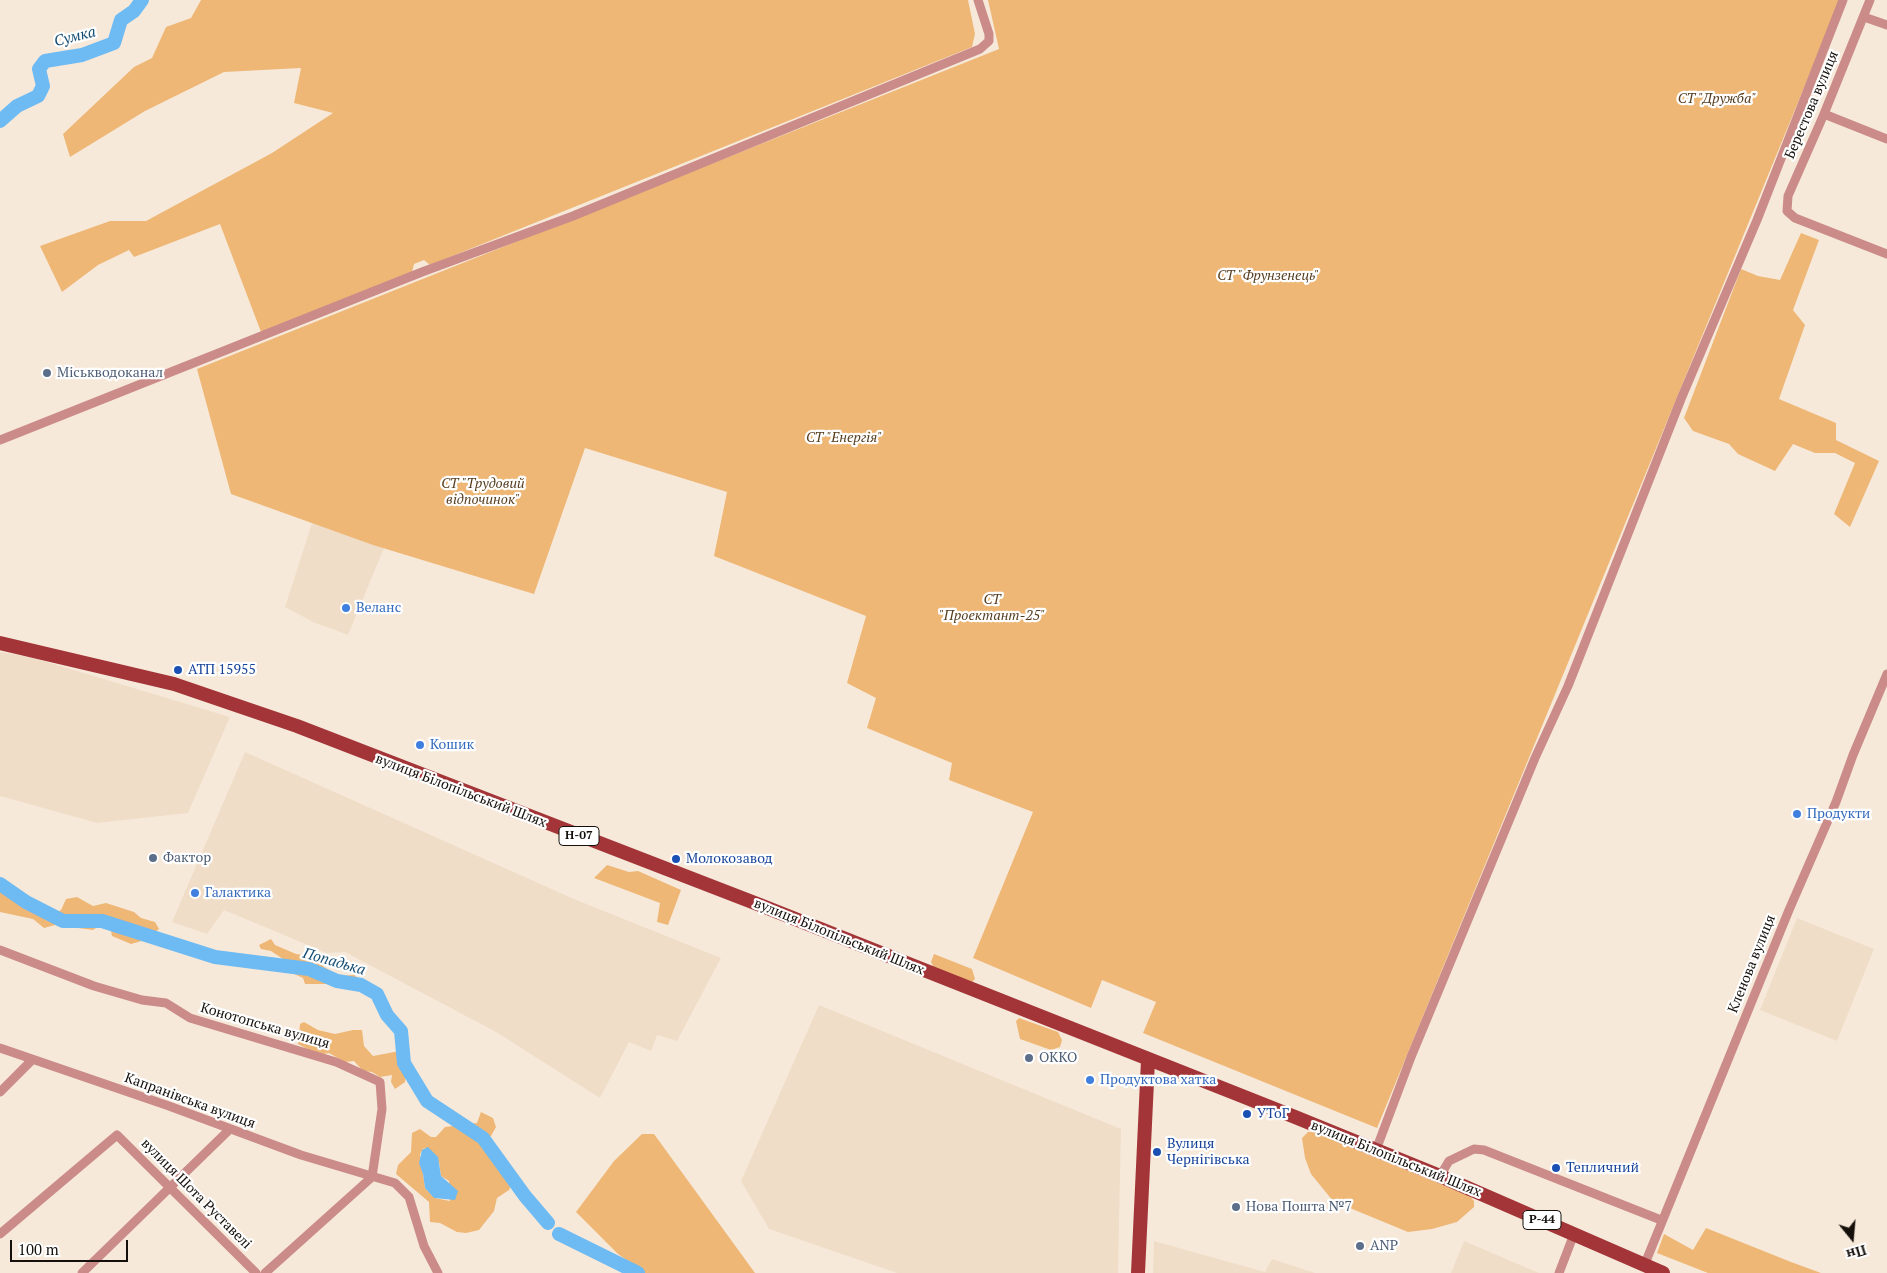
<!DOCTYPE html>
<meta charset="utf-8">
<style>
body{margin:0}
#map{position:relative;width:1887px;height:1273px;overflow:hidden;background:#f7e9da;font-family:"PT Serif",serif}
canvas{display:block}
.north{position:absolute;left:1827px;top:1213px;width:50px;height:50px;-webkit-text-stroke:4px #fff;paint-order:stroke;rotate:163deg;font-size:14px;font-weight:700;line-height:20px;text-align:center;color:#15100b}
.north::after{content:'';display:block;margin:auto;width:18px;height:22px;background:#15100b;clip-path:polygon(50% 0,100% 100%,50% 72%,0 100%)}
.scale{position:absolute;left:10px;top:1240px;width:118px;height:22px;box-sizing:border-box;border:2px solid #15100b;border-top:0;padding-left:6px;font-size:15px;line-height:18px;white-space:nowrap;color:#15100b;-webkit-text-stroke:4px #fff;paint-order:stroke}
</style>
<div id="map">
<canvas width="1887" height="1273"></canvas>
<div class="north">Пн</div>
<div class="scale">100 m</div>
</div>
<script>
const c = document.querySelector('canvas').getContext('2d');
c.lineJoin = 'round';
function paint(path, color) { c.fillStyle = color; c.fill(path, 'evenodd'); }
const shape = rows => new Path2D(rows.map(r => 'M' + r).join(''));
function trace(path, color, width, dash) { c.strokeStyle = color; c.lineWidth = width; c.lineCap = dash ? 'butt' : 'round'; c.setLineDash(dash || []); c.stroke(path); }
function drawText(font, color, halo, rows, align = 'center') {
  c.font = font + ' "PT Serif",serif'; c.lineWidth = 4.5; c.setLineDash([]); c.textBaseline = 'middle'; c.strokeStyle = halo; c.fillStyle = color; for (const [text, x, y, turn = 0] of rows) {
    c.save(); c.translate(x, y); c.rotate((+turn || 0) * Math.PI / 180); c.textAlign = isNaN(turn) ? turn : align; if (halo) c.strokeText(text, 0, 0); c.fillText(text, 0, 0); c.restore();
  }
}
const built = shape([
 [312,523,384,548,348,635,313,622,285,607],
 [0,652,34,658,230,717,188,813,97,823,0,796],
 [245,752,574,899,721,958,677,1041,657,1035,651,1051,629,1042,600,1098,496,1032,345,952,327,953,224,910,207,934,172,922],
 [1797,918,1874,949,1837,1041,1760,1010],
 [819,1005,1121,1129,1118,1273,897,1273,769,1229,741,1181],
 [1154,1241,1265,1272,1272,1259,1315,1273,1153,1273],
 [1464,1241,1539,1273,1451,1273]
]);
const green = shape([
 [201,0,968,0,975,34,972,47,430,265,424,260,414,264,412,272,261,332,220,224,134,257,129,250,98,265,62,292,40,246,110,221,146,221,272,153,333,113,294,103,301,68,224,72,145,111,70,157,63,134,134,67,152,58,166,27,191,18],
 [988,0,1840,0,1377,1128,1143,1033,1156,1002,1102,980,1091,1008,973,958,1033,812,949,780,952,763,867,728,876,698,847,683,866,616,714,556,727,492,585,448,534,594,373,545,231,494,197,369,999,49],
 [1801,233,1819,240,1793,310,1805,325,1779,399,1836,423,1836,440,1879,461,1850,527,1834,514,1855,463,1835,453,1815,453,1793,444,1775,471,1738,454,1729,444,1693,431,1684,418,1741,269,1758,276,1780,280],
 [607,865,629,872,638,871,681,890,668,925,657,922,660,903,594,878],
 [0,890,37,911,49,908,57,912,61,910,66,899,77,897,93,906,106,903,134,912,141,918,155,922,159,929,145,940,131,944,112,936,111,931,117,925,115,921,108,920,93,930,55,925,44,928,33,919,0,912],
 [271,939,275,945,296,954,310,956,324,967,340,976,354,975,363,982,361,988,345,989,333,984,305,984,303,978,290,972,283,959,271,951,261,949,259,945],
 [934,954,972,969,975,979,972,982,934,968,931,962],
 [1019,1018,1058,1032,1062,1040,1060,1047,1051,1050,1020,1039,1016,1021],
 [304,1022,318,1030,335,1034,353,1030,362,1030,364,1046,373,1056,405,1050,407,1064,405,1082,395,1089,391,1082,392,1075,380,1077,372,1072,363,1071,354,1061,345,1062,329,1053,318,1055,298,1044,300,1024],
 [481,1112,493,1118,496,1127,487,1143,487,1152,505,1166,515,1177,509,1190,497,1198,494,1211,479,1230,466,1233,457,1232,440,1223,430,1222,429,1202,396,1174,398,1165,411,1152,412,1133,420,1129,431,1137,436,1137,445,1127,477,1123],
 [424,1148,439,1162,441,1176,449,1181,450,1201,435,1198,425,1188,420,1154],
 [1308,1132,1313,1132,1470,1196,1474,1201,1474,1207,1457,1222,1432,1229,1408,1232,1333,1201,1311,1174,1305,1158,1302,1138],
 [642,1134,654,1134,755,1273,645,1273,618,1254,576,1212,614,1161],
 [1706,1228,1791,1262,1821,1273,1708,1273,1657,1253,1664,1234,1693,1250]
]);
const water = shape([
 [428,1147,438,1157,441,1176,458,1191,455,1200,434,1198,425,1188,423,1174,419,1163,422,1150]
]);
const river = shape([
 [0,121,17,106,38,96,43,86,39,69,45,61,82,55,114,43,121,20,134,11,142,0],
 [0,884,26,902,63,921,102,921,215,957,309,969,337,981,361,985,377,994,387,1015,401,1031,404,1063,427,1101,483,1138,525,1196,548,1223],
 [559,1234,638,1273]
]);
const street = shape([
 [1870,0,1824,114,1788,196,1787,211,1795,218,1887,254],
 [1864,17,1887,25],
 [1824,114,1887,139],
 [0,440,422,272,573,216,980,49,989,41,989,34,978,0],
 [0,950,94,986,142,1000,166,1003,190,1018,336,1062,380,1082,382,1109,372,1177],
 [0,1048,169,1106,301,1155,395,1183,409,1197,424,1246,438,1273],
 [0,1092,32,1060],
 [1376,1150,1411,1057,1535,758,1568,686,1681,399,1757,220,1843,0],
 [1440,1176,1449,1161,1474,1149,1484,1150,1661,1220],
 [0,1234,117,1135,256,1273],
 [1644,1266,1789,910,1836,802,1853,755,1887,674],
 [82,1273,230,1129],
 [265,1273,372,1177],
 [1559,1273,1574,1234]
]);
const primary = shape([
 [0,643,174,684,297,726,760,905,1295,1117,1440,1176,1663,1273],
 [1138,1273,1148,1060]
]);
const markers = [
 [47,373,5,"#5c6f8a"],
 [346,608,5,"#3f7fe0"],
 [178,670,5,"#1a4fb4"],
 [420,745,5,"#3f7fe0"],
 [1797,814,5,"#3f7fe0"],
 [153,858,5,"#5c6f8a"],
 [676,859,5,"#1a4fb4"],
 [195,893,5,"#3f7fe0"],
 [1029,1058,5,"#5c6f8a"],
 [1090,1080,5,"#3f7fe0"],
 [1247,1114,5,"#1a4fb4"],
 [1157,1152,5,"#1a4fb4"],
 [1556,1168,5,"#1a4fb4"],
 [1236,1207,5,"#5c6f8a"],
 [1360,1246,5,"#5c6f8a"]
];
const shields = [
 [579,836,40],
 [1542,1220,38]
];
const shieldNames = [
 ["Н-07",579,836],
 ["Р-44",1542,1220]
];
const parkNames = [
 ["СТ \"Дружба\"",1717,99],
 ["СТ \"Фрунзенець\"",1268,276],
 ["СТ \"Енергія\"",844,438],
 ["СТ \"Трудовий",483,484],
 ["відпочинок\"",483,500],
 ["СТ",992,600],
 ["\"Проектант-25\"",992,616]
];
const streetNames = [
 ["Берестова вулиця",1812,105,-67],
 ["вулиця Білопільський Шлях",461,791,21],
 ["вулиця Білопільський Шлях",839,937,22],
 ["Кленова вулиця",1752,964,-68],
 ["Конотопська вулиця",265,1026,16],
 ["Капранівська вулиця",190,1101,20],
 ["вулиця Білопільський Шлях",1396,1159,22],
 ["вулиця Шота Руставелі",196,1194,45]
];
const serviceNames = [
 ["Міськводоканал",57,373],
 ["Фактор",163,858],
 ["ОККО",1039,1058],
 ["Нова Пошта №7",1246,1207],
 ["ANP",1370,1246]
];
const shopNames = [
 ["Веланс",356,608],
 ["Кошик",430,745],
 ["Продукти",1807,814],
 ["Галактика",205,893],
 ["Продуктова хатка",1100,1080]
];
const transitNames = [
 ["АТП 15955",188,670],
 ["Молокозавод",686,859],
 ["УТоГ",1257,1114],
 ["Вулиця",1167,1144],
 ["Чернігівська",1167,1160],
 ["Тепличний",1566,1168]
];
const waterNames = [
 ["Сумка",75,37,-14],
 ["Попадька",334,962,16]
];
paint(built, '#f0ddc8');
paint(green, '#eeb776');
paint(water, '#6ebaf3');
trace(river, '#6ebaf3', 14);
trace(street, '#cb8c89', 9);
trace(primary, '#a33438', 14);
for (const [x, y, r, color] of markers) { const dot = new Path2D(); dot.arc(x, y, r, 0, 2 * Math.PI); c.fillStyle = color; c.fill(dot); trace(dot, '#fff', 2); }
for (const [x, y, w] of shields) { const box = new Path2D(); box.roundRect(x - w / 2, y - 9.5, w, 19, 4); c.fillStyle = '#fff'; c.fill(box); trace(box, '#15100b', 1); }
drawText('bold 12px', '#15100b', null, shieldNames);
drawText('italic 14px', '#563d1f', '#fff', parkNames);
drawText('14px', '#15100b', '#fff', streetNames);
drawText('14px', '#4e5e75', '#fff', serviceNames, 'left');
drawText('14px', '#366cbe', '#fff', shopNames, 'left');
drawText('14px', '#164399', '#fff', transitNames, 'left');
drawText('italic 15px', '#164e74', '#fff', waterNames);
</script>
